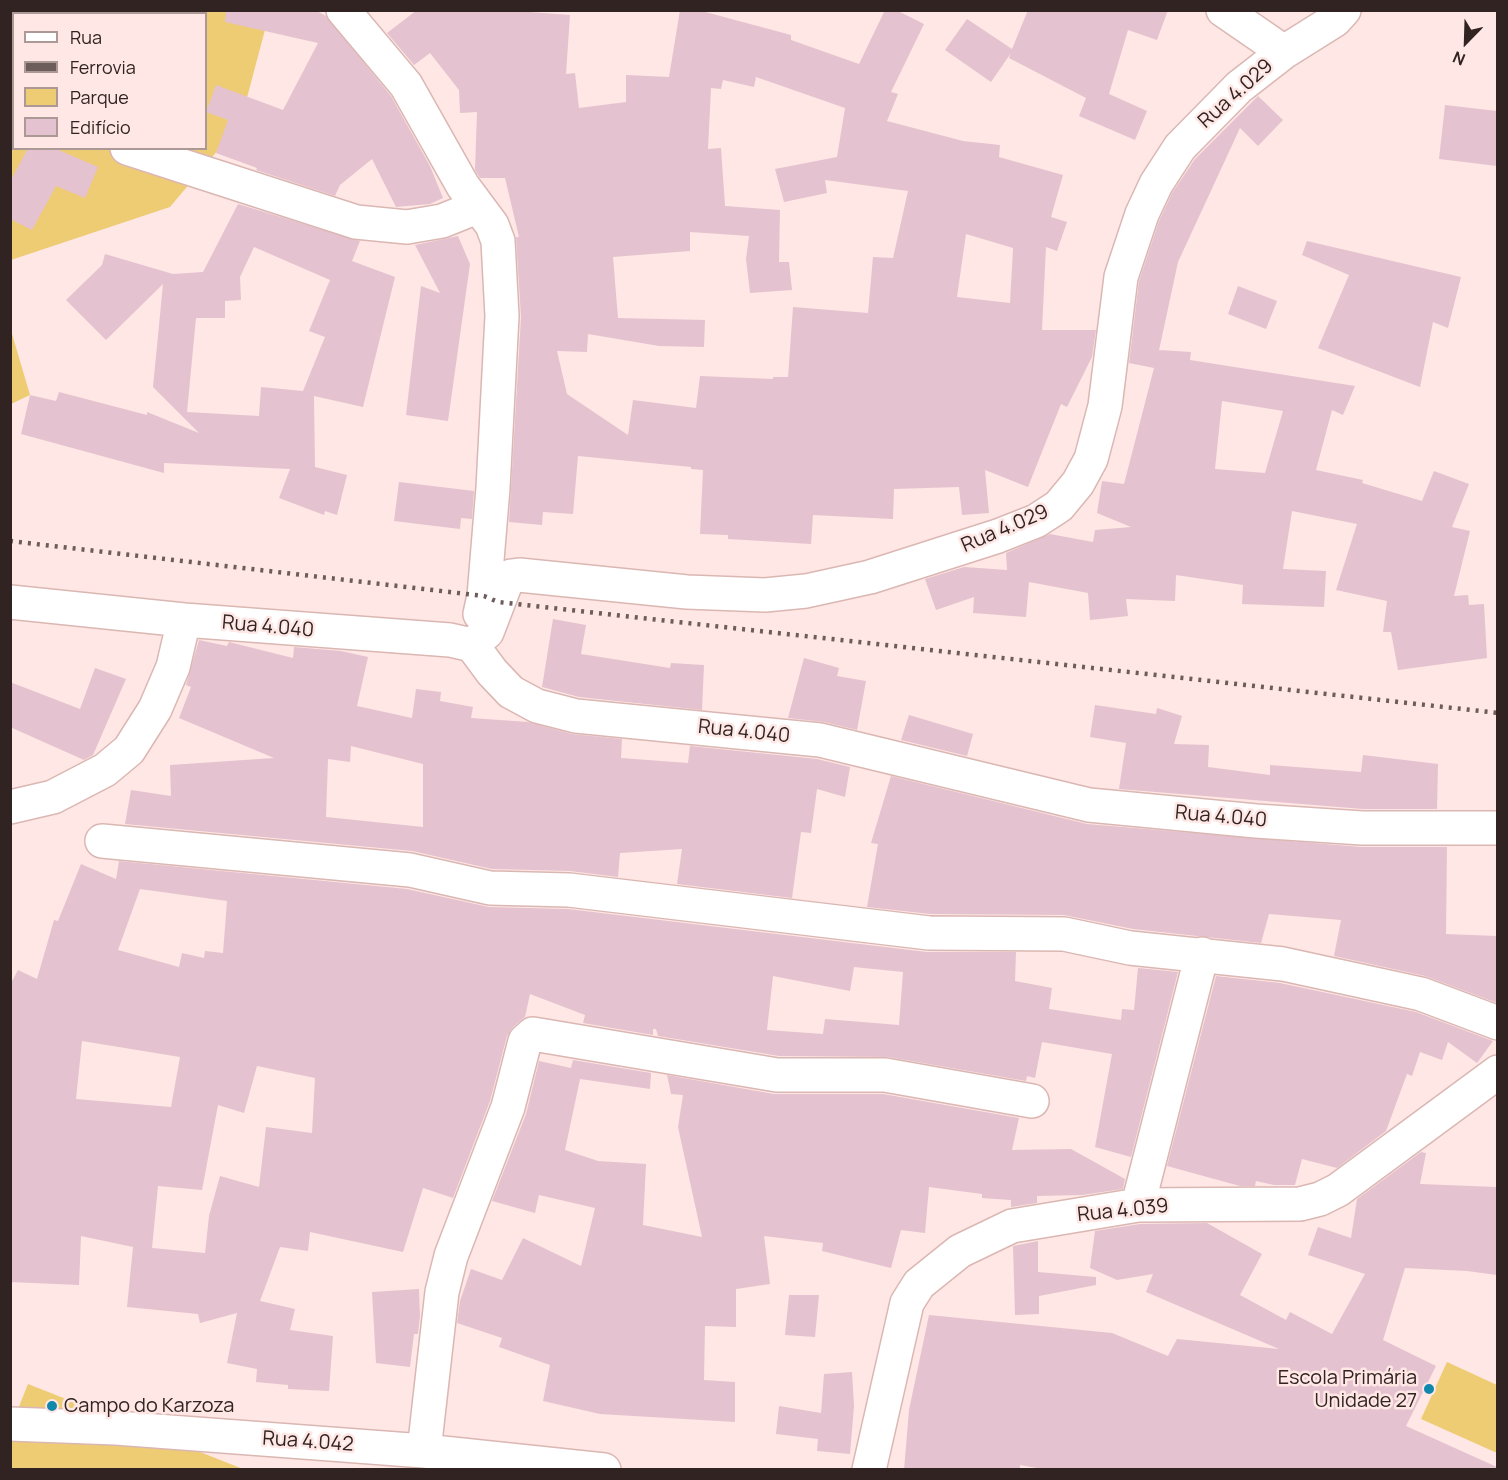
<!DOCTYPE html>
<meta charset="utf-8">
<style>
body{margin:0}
#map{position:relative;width:1508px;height:1480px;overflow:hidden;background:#fee7e4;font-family:Manrope,sans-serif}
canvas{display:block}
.frame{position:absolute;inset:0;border:12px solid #302321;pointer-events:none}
.legend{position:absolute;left:12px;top:12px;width:195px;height:138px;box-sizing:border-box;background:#fee7e4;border:2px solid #ac9996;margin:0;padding:8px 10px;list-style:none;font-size:18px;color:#302321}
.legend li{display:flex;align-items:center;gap:12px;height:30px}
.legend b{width:30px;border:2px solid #ac9996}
.north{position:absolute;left:1436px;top:12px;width:60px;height:60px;-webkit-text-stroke:4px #fee7e4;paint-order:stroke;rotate:203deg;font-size:16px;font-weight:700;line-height:24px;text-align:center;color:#302321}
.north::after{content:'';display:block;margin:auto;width:21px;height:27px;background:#302321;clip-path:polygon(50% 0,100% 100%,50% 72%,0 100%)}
</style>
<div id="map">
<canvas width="1508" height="1480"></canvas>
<div class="frame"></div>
<ul class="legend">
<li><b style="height:8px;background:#fff"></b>Rua</li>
<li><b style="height:8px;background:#6c5c5a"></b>Ferrovia</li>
<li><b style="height:16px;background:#eecc74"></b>Parque</li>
<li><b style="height:16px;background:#e5c2cf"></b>Edifício</li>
</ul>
<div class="north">N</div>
</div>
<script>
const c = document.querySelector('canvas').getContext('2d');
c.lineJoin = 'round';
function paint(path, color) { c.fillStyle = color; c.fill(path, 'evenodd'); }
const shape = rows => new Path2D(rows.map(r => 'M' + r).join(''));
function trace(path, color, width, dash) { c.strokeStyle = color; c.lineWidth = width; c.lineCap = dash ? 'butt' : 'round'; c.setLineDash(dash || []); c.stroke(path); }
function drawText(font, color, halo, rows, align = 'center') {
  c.font = font + ' Manrope,sans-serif'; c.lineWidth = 5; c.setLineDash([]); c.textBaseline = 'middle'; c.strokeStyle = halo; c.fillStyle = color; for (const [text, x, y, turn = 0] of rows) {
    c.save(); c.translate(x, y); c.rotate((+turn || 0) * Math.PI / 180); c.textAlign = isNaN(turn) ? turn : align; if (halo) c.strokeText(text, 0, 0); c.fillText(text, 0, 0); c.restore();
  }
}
const green = shape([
 [10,11,270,11,240,124,170,207,11,260],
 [14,14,206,14,206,148,14,148],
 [10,327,30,395,11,404,10,404],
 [1447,1362,1497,1385,1497,1453,1421,1419],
 [28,1384,243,1469,11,1469,10,1429]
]);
const building = shape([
 [226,10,315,10,326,16,391,96,430,166,443,198,430,204,396,207,372,159,340,185,335,196,256,170,257,168,216,153,228,120,206,112,216,85,283,110,318,43,225,22],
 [417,10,503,10,570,15,566,74,575,73,579,108,626,102,626,75,669,77,680,10,698,10,791,35,791,40,859,64,885,10,896,10,924,24,891,92,898,94,887,121,963,141,1000,145,999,157,1063,175,1051,217,1067,222,1057,251,1046,247,1042,330,1096,330,1092,357,1067,407,1061,404,1028,487,985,470,989,513,962,515,959,487,894,489,893,519,813,515,811,544,728,539,728,535,700,534,703,470,691,469,691,467,578,456,573,514,543,512,542,525,509,522,521,317,516,237,519,237,505,178,480,178,475,170,477,112,460,113,459,90,430,53,414,65,387,33],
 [756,77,845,108,837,157,775,169,784,202,827,193,825,180,908,191,893,258,873,257,868,313,793,307,788,377,773,377,773,379,700,376,696,408,633,400,628,435,567,394,557,351,587,352,588,334,659,346,704,347,705,320,618,318,613,257,690,251,690,232,749,236,746,259,750,293,792,290,789,262,779,262,780,210,725,206,721,148,708,149,711,88,721,89,723,80,754,87],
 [966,234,1013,248,1010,303,957,297],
 [1028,10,1168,10,1157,40,1128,30,1109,94,1147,111,1135,140,1079,116,1086,98,1009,58,1011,53,991,82,945,50,967,19,1012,49],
 [1258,96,1283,120,1258,146,1240,128,1178,262,1158,355,1159,350,1191,352,1190,360,1355,386,1343,415,1332,410,1316,470,1363,480,1362,483,1422,501,1434,471,1469,484,1452,527,1470,531,1454,596,1468,595,1469,605,1484,604,1487,658,1398,670,1391,632,1383,632,1387,601,1336,590,1357,524,1292,511,1283,569,1326,571,1324,607,1242,604,1243,585,1176,575,1175,601,1126,599,1128,616,1090,620,1088,593,1029,582,1026,617,973,613,974,597,936,610,925,579,964,567,1007,570,1006,553,1050,534,1093,542,1095,530,1131,527,1097,513,1102,481,1124,484,1154,368,1129,363,1139,281,1159,221,1172,193,1195,159],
 [1222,401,1283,411,1265,473,1215,469],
 [1445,105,1497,111,1497,166,1439,159],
 [28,148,54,148,98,167,85,198,56,186,32,230,10,219,10,182],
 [238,204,360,241,352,261,395,277,363,407,314,396,315,467,347,475,337,515,325,511,324,515,279,498,290,469,164,463,164,473,21,434,30,395,56,401,59,392,147,415,147,412,199,433,153,387,163,284,106,340,66,300,102,265,105,254,173,274,203,272],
 [254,247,330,280,309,331,325,337,303,391,261,387,259,416,187,412,196,318,225,318,225,301,241,300,240,277],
 [458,236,470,264,448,421,406,415,421,286,440,293,415,245],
 [1307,241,1461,277,1448,328,1433,322,1420,387,1318,348,1349,275,1302,255],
 [1238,286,1277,301,1266,329,1228,314],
 [399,482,474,491,472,519,461,518,460,529,394,521],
 [553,619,586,625,581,654,670,668,671,663,704,665,702,710,579,697,542,687],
 [199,640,227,646,229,642,293,658,294,647,341,651,368,657,357,706,412,718,416,689,441,692,440,701,473,707,471,718,528,722,572,734,622,739,621,758,688,763,690,746,817,759,850,767,845,797,817,789,811,833,801,832,792,898,677,884,682,849,620,853,618,877,570,871,492,869,412,851,125,824,131,790,171,796,170,765,274,758,179,718,191,687,186,685],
 [351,746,423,764,423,827,326,817,328,759,350,762],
 [804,658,839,668,837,676,866,681,857,730,824,722,788,718],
 [95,668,126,679,93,755,84,760,10,727,10,682,80,709],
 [1095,705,1156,714,1157,708,1182,716,1174,744,1209,745,1208,767,1270,775,1270,765,1361,772,1363,755,1438,764,1437,809,1363,809,1119,789,1126,743,1090,737],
 [909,715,973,734,967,756,901,740],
 [891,776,1087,824,1361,847,1447,847,1446,934,1497,936,1497,1003,1425,976,1334,956,1341,920,1269,914,1261,943,1133,929,1064,915,930,914,867,907,878,844,871,843],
 [119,861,407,889,489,907,568,909,927,952,1016,952,1015,981,1052,988,1049,1009,1121,1020,1122,1009,1134,1010,1138,968,1178,972,1131,1157,1095,1147,1112,1054,1042,1042,1035,1078,1027,1076,1026,1081,888,1057,779,1056,658,1036,656,1029,653,1029,653,1035,583,1023,585,1015,530,994,525,1017,513,1027,507,1036,490,1101,453,1198,423,1188,403,1252,310,1232,308,1251,280,1247,260,1301,295,1309,290,1330,333,1336,329,1391,288,1389,288,1385,256,1382,257,1369,227,1363,237,1313,200,1323,198,1314,127,1307,133,1247,81,1236,79,1285,10,1282,10,985,18,970,37,979,54,920,58,921,81,864,116,879],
 [140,889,227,901,223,953,205,951,204,958,182,953,179,967,118,950],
 [854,967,903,972,899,1025,825,1019,823,1034,767,1030,773,976,850,991],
 [82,1041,180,1057,171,1107,76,1099],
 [257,1066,315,1078,312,1133,266,1127,259,1187,220,1176,209,1216,205,1253,152,1248,158,1186,202,1190,218,1105,244,1113],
 [1216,976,1280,983,1416,1012,1493,1041,1477,1063,1448,1042,1442,1060,1420,1052,1412,1076,1407,1074,1386,1131,1337,1168,1302,1159,1295,1185,1274,1185,1256,1181,1255,1186,1240,1186,1167,1166],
 [573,1060,651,1073,650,1089,580,1079,565,1150,598,1161,646,1164,643,1225,702,1237,678,1127,683,1095,671,1094,667,1075,774,1094,883,1094,1019,1118,1012,1150,1071,1149,1125,1179,1123,1189,1082,1195,1037,1196,1037,1203,1011,1207,1011,1200,982,1198,982,1194,929,1187,925,1233,901,1230,891,1268,822,1251,823,1243,764,1236,770,1284,736,1289,736,1327,705,1326,704,1380,735,1382,735,1422,600,1414,543,1401,550,1365,499,1347,502,1338,457,1323,460,1301,471,1269,502,1280,523,1238,581,1266,595,1208,539,1195,535,1213,492,1201,526,1114,539,1061,571,1068],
 [1421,1152,1426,1153,1420,1184,1497,1187,1497,1275,1467,1271,1405,1268,1383,1340,1436,1366,1406,1426,1497,1467,1497,1470,1048,1470,1020,1465,1020,1470,904,1470,909,1410,929,1315,1112,1333,1168,1356,1177,1339,1279,1349,1146,1292,1153,1274,1117,1280,1090,1268,1095,1231,1140,1224,1207,1223,1262,1254,1240,1295,1286,1320,1290,1312,1332,1334,1365,1274,1308,1255,1318,1227,1351,1238,1357,1199],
 [1038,1241,1038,1272,1096,1277,1096,1285,1039,1296,1039,1314,1015,1315,1013,1246],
 [419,1289,420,1316,418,1334,414,1334,410,1367,376,1363,372,1292],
 [789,1295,819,1295,815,1337,785,1335],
 [852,1372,854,1406,850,1454,817,1451,818,1439,776,1434,779,1406,821,1413,824,1374]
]);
const minor = shape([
 [343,10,406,85,463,186,492,225,498,241,502,316,493,488,484,596,480,614],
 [1223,10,1284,52],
 [10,101,14,103],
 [127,148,356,222,407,227,442,221,477,207],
 [10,602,184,620,450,640,472,645,492,672,511,692,537,706,576,716,820,740,1089,805,1256,821,1362,828,1498,828],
 [472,645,487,632,507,580,511,576,519,575,687,592,765,595,806,591,870,577,998,536,1036,521,1059,506,1078,483,1091,459,1105,406,1121,277,1142,214,1156,184,1180,147,1239,87,1284,52,1335,20,1344,10],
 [10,807,53,797,105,770,129,750,155,709,173,667,184,620],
 [102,841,410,870,490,888,569,890,929,933,1064,934,1130,948,1283,964,1421,994,1498,1023],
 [1138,1205,1202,954],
 [10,1424,116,1428,424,1451,604,1470],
 [424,1451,442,1292,451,1256,508,1107,525,1041,533,1034,777,1075,885,1075,1032,1101],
 [869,1470,907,1303,919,1284,960,1251,1012,1226,1138,1205,1300,1204,1320,1199,1338,1190,1498,1072]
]);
const rail = shape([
 [10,541,484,596,498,602,1498,713]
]);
const markers = [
 [1429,1389,6,"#1088ac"],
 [52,1406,6,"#1088ac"]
];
const streetNames = [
 ["Rua 4.029",1236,94,-42],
 ["Rua 4.029",1005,529,-23],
 ["Rua 4.040",268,627,5],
 ["Rua 4.040",744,732,6],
 ["Rua 4.040",1221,817,5],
 ["Rua 4.039",1123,1211,-6],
 ["Rua 4.042",308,1442,4]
];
const poiNames = [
 ["Escola Primária",1417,1378],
 ["Unidade 27",1417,1401],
 ["Campo do Karzoza",64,1406,"left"]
];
paint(green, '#eecc74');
paint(building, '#e5c2cf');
trace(minor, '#dbb7b3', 36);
trace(minor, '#fff', 33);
trace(rail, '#6c5c5a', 4.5, [3, 6]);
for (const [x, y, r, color] of markers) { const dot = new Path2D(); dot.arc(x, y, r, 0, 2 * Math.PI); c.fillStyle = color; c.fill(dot); trace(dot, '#fee7e4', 2); }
drawText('20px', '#302321', '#fee7e4', streetNames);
drawText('20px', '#302321', '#fee7e4', poiNames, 'right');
</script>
